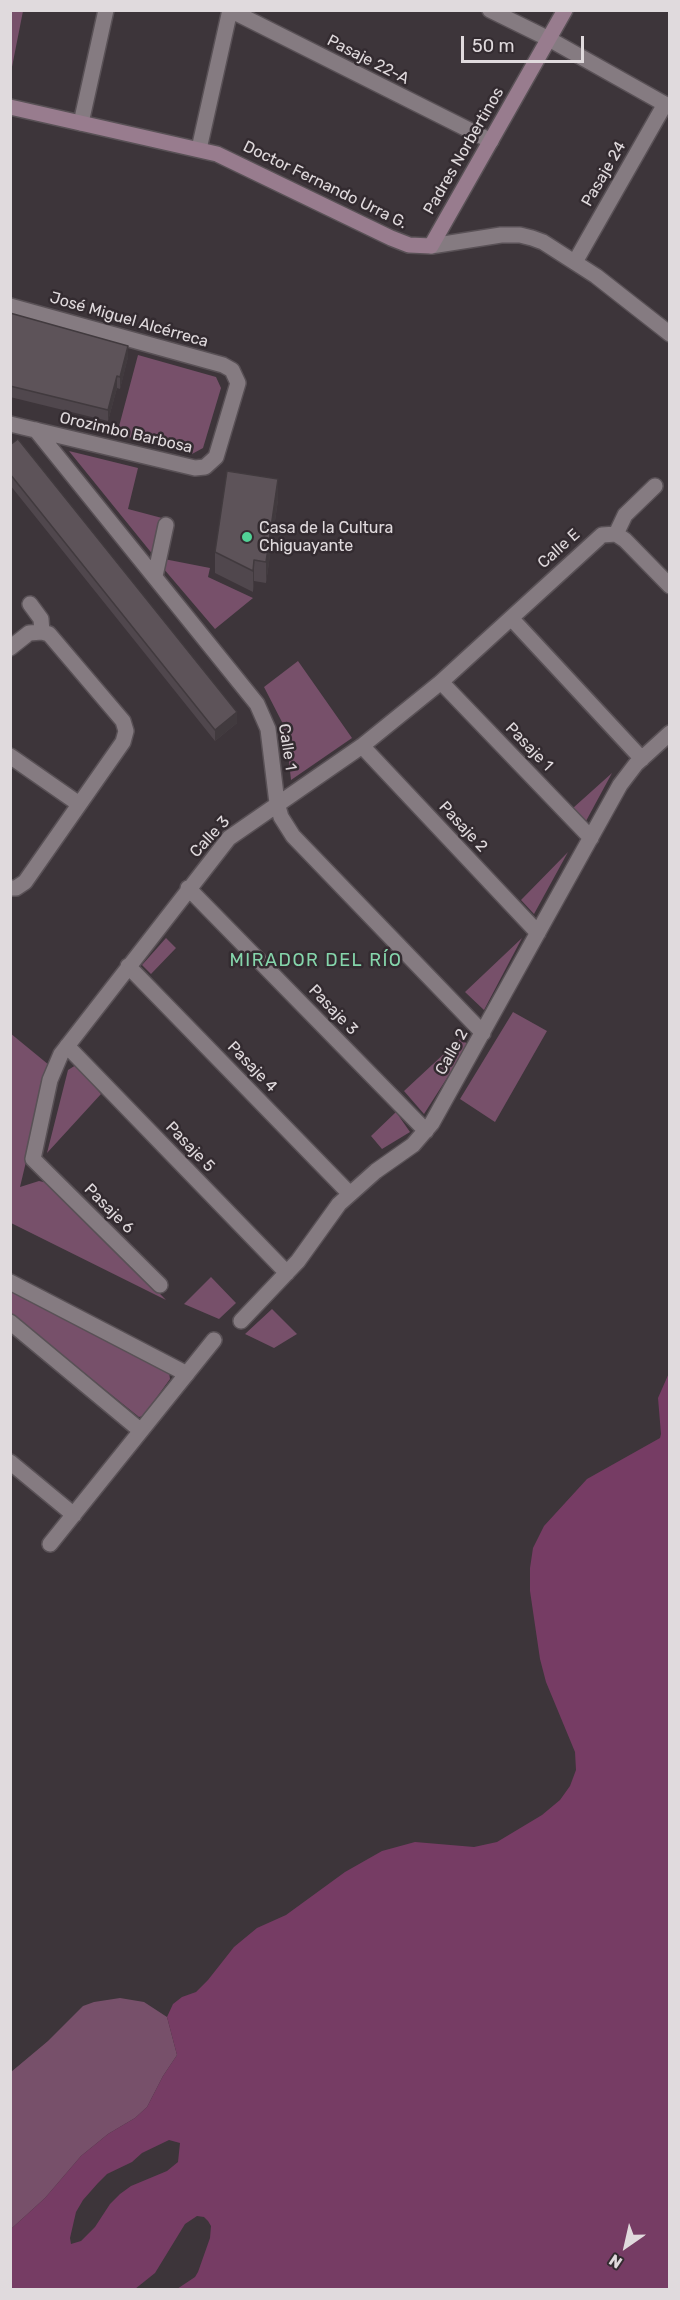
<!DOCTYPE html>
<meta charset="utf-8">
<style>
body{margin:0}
#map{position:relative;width:680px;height:2300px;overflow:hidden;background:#3d353a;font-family:Rubik,sans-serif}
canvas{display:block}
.frame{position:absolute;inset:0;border:12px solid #e0dadd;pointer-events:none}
.north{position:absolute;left:596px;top:2216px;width:60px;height:60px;-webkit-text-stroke:4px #332b30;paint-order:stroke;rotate:214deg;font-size:16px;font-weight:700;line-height:24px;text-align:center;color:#e0dadd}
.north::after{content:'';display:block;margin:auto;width:21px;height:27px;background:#e0dadd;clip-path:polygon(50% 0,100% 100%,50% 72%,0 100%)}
.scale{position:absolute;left:461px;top:36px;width:123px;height:27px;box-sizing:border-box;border:3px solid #e0dadd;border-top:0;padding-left:8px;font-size:18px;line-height:21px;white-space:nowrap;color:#e0dadd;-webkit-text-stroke:4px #332b30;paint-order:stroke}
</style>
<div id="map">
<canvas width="680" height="2300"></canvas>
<div class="frame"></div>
<div class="north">N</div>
<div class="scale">50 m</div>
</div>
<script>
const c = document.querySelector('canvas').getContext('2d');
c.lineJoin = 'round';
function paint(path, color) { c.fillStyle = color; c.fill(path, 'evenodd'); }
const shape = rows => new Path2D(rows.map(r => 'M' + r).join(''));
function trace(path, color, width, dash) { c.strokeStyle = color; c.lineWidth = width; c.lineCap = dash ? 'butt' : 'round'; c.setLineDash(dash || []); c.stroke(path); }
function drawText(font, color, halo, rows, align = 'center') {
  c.font = font + ' Rubik,sans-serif'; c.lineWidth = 5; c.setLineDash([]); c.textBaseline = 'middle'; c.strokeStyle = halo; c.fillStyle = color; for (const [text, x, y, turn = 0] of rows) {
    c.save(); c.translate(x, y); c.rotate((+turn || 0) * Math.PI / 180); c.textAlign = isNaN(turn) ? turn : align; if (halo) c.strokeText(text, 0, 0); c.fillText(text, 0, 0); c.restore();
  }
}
const green = shape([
 [11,10,23,11,11,72,10,11],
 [138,355,216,377,221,388,203,448,192,454,117,434],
 [69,451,138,468,128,509,162,518,154,556],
 [164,559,210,568,208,577,253,598,215,629,163,568],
 [298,661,352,738,291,780,287,743,282,722,264,687],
 [612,773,586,821,573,808],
 [568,852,534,914,521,900],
 [166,938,176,948,151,974,142,965],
 [522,938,484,1010,465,992],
 [513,1012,547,1031,495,1122,460,1099],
 [10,1033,49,1065,20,1187,39,1181,52,1184,166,1300,11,1223],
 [461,1038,468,1045,424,1114,404,1091],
 [76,1065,101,1094,47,1153,68,1070],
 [396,1112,410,1132,382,1149,371,1136],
 [211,1277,236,1303,219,1319,184,1304],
 [10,1288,169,1372,170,1379,143,1416,139,1417,11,1314],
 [272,1309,297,1334,274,1348,245,1334],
 [120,1998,144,2002,167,2017,177,2055,163,2076,147,2107,135,2118,108,2134,81,2156,45,2198,11,2229,11,2072,48,2041,83,2006,94,2002]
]);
const water = shape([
 [669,1373,669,2289,177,2289,195,2277,198,2272,210,2238,211,2226,208,2221,204,2217,197,2216,185,2224,155,2273,135,2289,11,2289,11,2229,45,2198,81,2156,108,2134,135,2118,147,2107,163,2076,177,2055,167,2017,173,2004,182,1997,196,1992,208,1980,234,1947,257,1928,286,1915,345,1872,382,1851,415,1842,474,1847,497,1842,542,1815,560,1800,570,1786,576,1770,575,1752,546,1682,540,1659,530,1591,530,1568,533,1548,544,1526,587,1479,660,1438,661,1434,658,1398],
 [169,2140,180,2143,178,2162,167,2171,131,2186,120,2194,110,2204,95,2227,81,2241,71,2244,70,2238,76,2212,83,2200,98,2183,107,2174,132,2162,142,2153]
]);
const street = shape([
 [230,10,491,141],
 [490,10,549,39,670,107],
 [81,123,106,10],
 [199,149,230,10],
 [431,246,501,235,520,235,532,238,543,242,596,276,670,334],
 [575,262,665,104],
 [10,306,223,365,232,370,238,383,216,457,205,467,195,468,10,424],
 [36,430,257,704,268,729,277,803,281,817,293,836,483,1033],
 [616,534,625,540,670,586],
 [616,534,625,515,655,486],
 [155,576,166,525],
 [30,604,41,619,42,632],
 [511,618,642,759],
 [10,648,29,633,42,632,49,634,123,721,126,731,123,742,25,882,16,888,10,888],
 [441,682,591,838],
 [362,746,538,933],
 [10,756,79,804],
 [188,888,426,1131],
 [128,966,349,1193],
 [67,1046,287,1273],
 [10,1282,187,1374],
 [160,1285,33,1159,50,1080,61,1054,229,838,362,746,441,682,602,535,616,534],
 [241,1321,298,1261,339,1204,376,1171,413,1145,432,1123,620,785,636,764,670,733],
 [10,1322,141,1431],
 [10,1462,74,1515],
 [50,1544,214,1340]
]);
const secondary = shape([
 [10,107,217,154,391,238,409,245,431,246,565,10]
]);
const wall = shape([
 [10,313,128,357,120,389,117,388,108,421,10,397],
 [10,445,237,723,215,741,10,485],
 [278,500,266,583,254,581,253,592,215,573,215,552]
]);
const shadedWall = shape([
 [128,346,128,357,120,389,120,377],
 [117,376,117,388,108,421,108,410],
 [278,479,278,500,266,583,266,562],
 [254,560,254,581,253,592,253,571],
 [237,712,237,723,215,741,215,730]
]);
const building = shape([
 [10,313,128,346,120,377,117,376,108,410,10,386,10,313],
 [18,439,237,712,215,730,10,474,10,445,18,439],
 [227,471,278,479,266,562,254,560,253,571,215,552,227,471]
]);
const markers = [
 [247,537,6,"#51d397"]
];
const streetNames = [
 ["Pasaje 22-A",368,60,27],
 ["Padres Norbertinos",464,151,-60],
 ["Pasaje 24",604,174,-60],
 ["Doctor Fernando Urra G.",325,185,26],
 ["José Miguel Alcérreca",129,320,16],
 ["Orozimbo Barbosa",126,433,13],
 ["Calle E",559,549,-42],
 ["Calle 1",287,747,81],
 ["Pasaje 1",529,747,46],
 ["Pasaje 2",463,827,47],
 ["Calle 3",210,837,-47],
 ["Pasaje 3",333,1010,46],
 ["Calle 2",452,1052,-61],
 ["Pasaje 4",252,1067,46],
 ["Pasaje 5",190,1147,46],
 ["Pasaje 6",109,1209,45]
];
const poiNames = [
 ["Casa de la Cultura",259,528],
 ["Chiguayante",259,546]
];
const neighbourhoodNames = [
 ["MIRADOR DEL RÍO",316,961]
];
paint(green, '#77506a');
paint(water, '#763c64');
trace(street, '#595156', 18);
trace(secondary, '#595156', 18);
trace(street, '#857b81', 15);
trace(secondary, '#987c8e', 15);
paint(wall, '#50474d');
paint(shadedWall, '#413a3e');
paint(building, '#5d5359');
trace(building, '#413a3e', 1.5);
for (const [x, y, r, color] of markers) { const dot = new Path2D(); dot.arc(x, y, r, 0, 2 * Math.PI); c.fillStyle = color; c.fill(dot); trace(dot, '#332b30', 2); }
drawText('16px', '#e0dadd', '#332b30', streetNames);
drawText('16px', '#e0dadd', '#332b30', poiNames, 'left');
c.letterSpacing = '1.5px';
drawText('18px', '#85d5ab', '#332b30', neighbourhoodNames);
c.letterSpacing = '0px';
</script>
